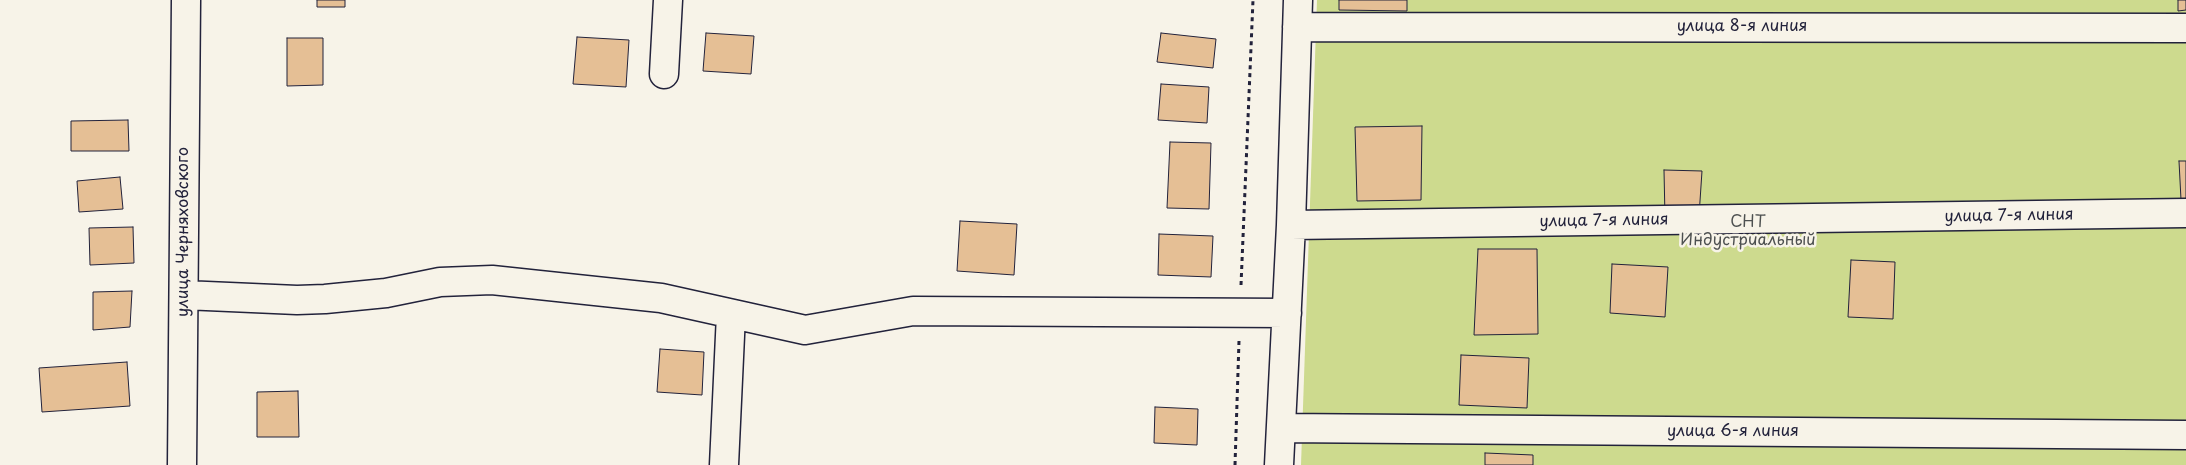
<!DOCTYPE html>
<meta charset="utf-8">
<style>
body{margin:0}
canvas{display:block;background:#f7f3e8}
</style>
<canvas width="2186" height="465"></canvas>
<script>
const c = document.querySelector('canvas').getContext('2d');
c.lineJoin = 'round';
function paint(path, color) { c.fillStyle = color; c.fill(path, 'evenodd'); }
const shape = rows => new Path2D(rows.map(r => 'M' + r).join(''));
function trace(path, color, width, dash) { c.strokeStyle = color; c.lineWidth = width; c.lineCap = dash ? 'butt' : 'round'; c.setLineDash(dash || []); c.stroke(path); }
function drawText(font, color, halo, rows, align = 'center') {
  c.font = font + ' "Playpen Sans",sans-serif'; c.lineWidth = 5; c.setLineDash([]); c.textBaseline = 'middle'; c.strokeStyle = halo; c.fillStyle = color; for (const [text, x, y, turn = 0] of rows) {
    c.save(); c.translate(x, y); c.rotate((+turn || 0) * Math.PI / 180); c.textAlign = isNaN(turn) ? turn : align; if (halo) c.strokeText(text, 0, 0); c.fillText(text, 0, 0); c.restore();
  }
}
const green = shape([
 [1317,0,2186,0,2186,465,1301,465]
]);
const building = shape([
 [317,0,345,0,345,7,317,7,317,0],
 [1339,0,1407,0,1407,11,1339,10,1339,0],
 [2178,0,2186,0,2186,10,2178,11,2178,0],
 [706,33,754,36,751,74,703,71,706,33],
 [1161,33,1216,39,1213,68,1157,62,1161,33],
 [577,37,629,40,626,87,573,84,577,37],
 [287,38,323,38,323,85,287,86,287,38],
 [1161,84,1209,87,1207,123,1158,120,1161,84],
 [128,120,129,151,71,151,71,121,128,120],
 [1422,126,1421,200,1357,201,1355,127,1422,126],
 [1170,142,1211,143,1209,209,1167,208,1170,142],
 [2179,161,2186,161,2186,219,2182,219,2179,161],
 [1664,170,1702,171,1699,216,1665,218,1664,170],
 [120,177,123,209,79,212,77,181,120,177],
 [960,221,1017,224,1014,275,957,271,960,221],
 [133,227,134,263,90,265,89,228,133,227],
 [1159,234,1213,236,1211,277,1158,275,1159,234],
 [1478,249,1537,249,1538,334,1474,335,1478,249],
 [1851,260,1895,262,1893,319,1848,317,1851,260],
 [1612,264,1668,267,1665,317,1610,313,1612,264],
 [132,291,130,327,93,330,93,292,132,291],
 [660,349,704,352,702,395,657,392,660,349],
 [1461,355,1529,358,1527,408,1459,405,1461,355],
 [127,362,130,406,42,412,39,368,127,362],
 [298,391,299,437,257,437,257,392,298,391],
 [1155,407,1198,409,1197,445,1154,443,1155,407],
 [1485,453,1533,455,1533,465,1485,465,1485,453]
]);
const path = shape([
 [1241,285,1253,0],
 [1235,465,1239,341]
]);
const street = shape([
 [1297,27,2186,28],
 [664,74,668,0],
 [1291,225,2186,213],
 [184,295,297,300,325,299,386,293,440,282,492,280,661,298,805,330,913,311,1287,313],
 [1281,428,2186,435],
 [182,465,186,0],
 [724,465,731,314],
 [1279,465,1291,225,1298,0]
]);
const streetNames = [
 ["улица 8-я линия",1742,27],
 ["улица 7-я линия",2009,216,-1],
 ["улица 7-я линия",1604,221,-1],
 ["улица Черняховского",184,232,-90],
 ["улица 6-я линия",1733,432]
];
const parkNames = [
 ["СНТ",1748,223],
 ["Индустриальный",1748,241]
];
paint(green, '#cdda8e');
paint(building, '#e5bf95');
trace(building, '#22223b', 1);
trace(street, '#22223b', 31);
trace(path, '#22223b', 3, [4, 4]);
trace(street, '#f7f3e8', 28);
drawText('16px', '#22223b', '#f7f3e8', streetNames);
drawText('16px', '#4d5050', '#f7f3e8', parkNames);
</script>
